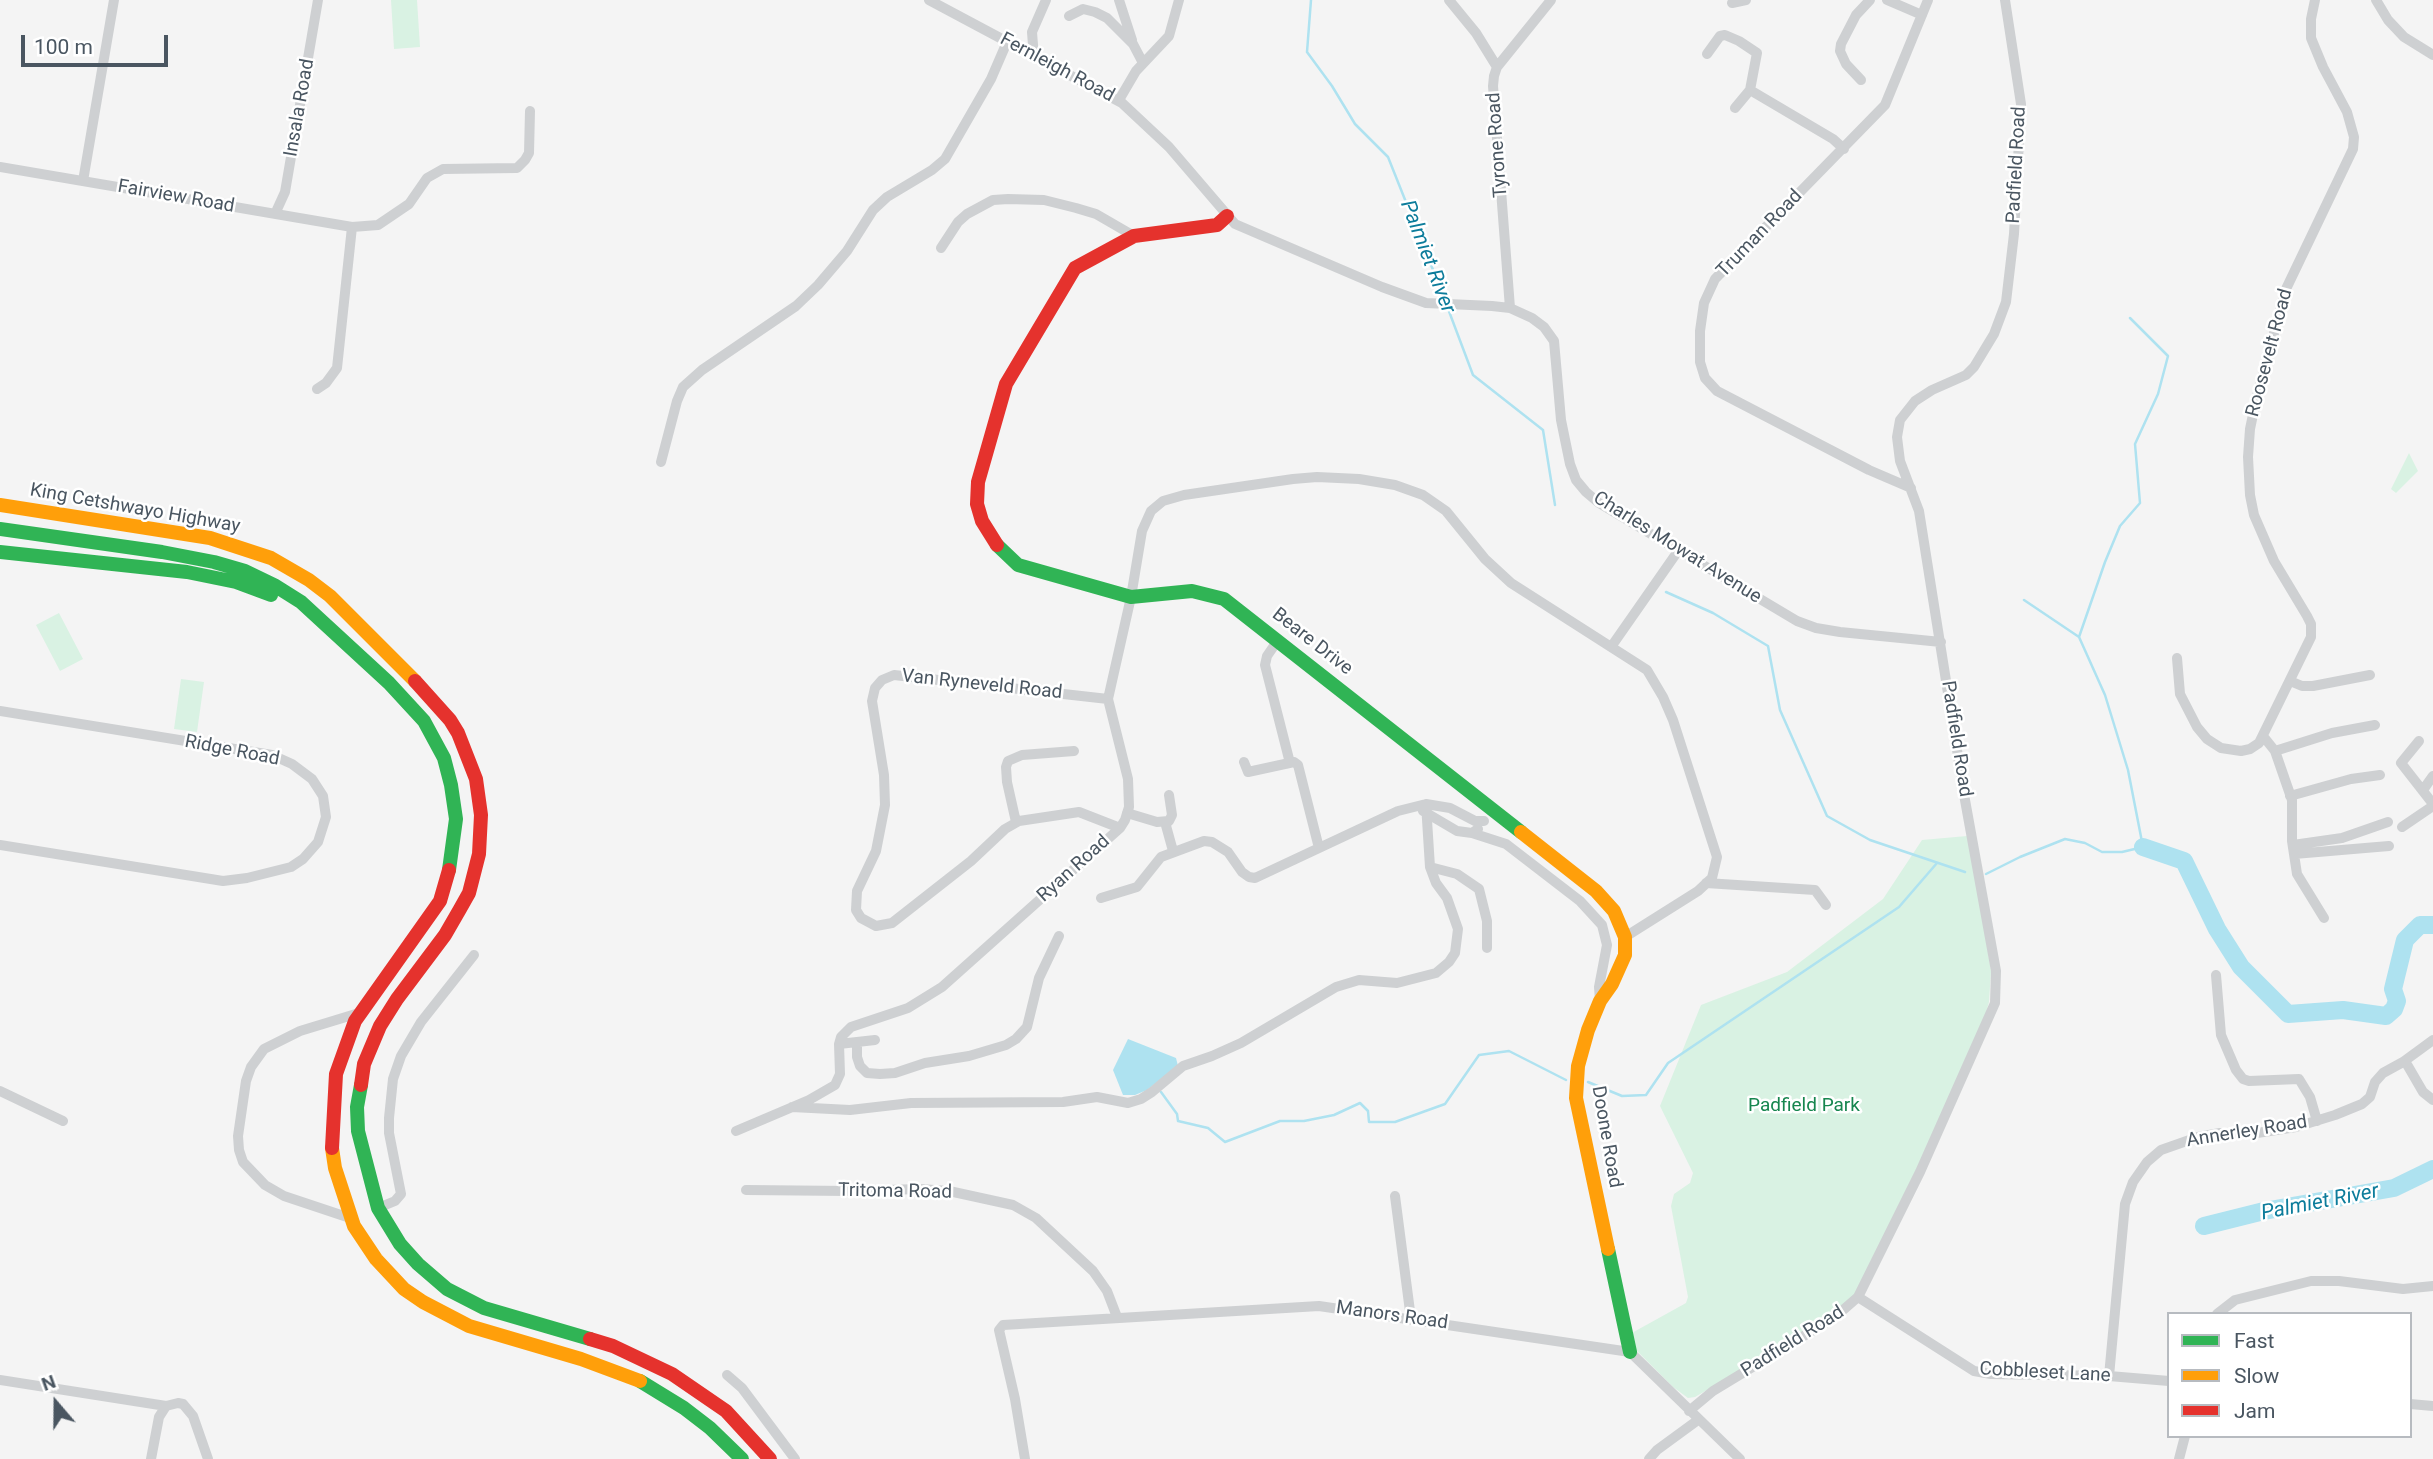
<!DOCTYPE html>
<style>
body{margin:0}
#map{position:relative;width:2433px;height:1459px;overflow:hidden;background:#f4f4f4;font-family:Roboto,sans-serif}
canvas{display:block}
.legend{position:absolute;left:2167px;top:1312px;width:245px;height:126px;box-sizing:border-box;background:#fff;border:2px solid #b7bbc0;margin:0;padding:9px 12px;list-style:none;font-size:21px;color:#4a5661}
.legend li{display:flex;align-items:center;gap:14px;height:35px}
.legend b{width:35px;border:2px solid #b7bbc0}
.north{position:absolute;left:21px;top:1368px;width:70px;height:70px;-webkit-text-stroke:5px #fff;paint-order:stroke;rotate:340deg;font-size:19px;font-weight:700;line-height:28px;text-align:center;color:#4a5661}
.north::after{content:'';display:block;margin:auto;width:24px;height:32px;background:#4a5661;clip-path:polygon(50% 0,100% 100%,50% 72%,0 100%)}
.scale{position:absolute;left:21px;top:35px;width:147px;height:32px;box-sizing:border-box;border:4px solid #4a5661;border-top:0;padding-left:9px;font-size:21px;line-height:24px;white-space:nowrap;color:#4a5661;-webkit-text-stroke:5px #fff;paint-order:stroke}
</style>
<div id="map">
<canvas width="2433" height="1459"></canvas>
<ul class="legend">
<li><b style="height:9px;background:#30b455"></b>Fast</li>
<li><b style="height:9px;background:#ff9f0a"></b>Slow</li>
<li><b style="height:9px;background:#e5322d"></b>Jam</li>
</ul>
<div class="north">N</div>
<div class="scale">100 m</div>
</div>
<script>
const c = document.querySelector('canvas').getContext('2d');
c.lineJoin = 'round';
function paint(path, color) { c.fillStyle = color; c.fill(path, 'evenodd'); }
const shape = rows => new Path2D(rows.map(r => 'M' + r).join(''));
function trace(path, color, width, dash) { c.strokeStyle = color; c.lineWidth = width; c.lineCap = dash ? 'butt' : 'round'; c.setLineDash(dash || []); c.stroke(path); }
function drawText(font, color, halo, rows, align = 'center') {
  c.font = font + ' Roboto,sans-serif'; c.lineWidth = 5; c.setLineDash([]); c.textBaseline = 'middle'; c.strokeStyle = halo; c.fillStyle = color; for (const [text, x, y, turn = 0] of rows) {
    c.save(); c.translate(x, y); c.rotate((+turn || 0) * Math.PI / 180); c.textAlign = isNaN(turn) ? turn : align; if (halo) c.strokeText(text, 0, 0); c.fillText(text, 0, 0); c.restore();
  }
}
const green = shape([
 [391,0,417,0,420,47,394,49],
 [2409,453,2418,471,2396,493,2391,489],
 [59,613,83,659,60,671,36,625],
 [181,679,204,682,197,732,174,729],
 [1967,836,1972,850,1991,971,1989,1002,1982,1028,1867,1276,1843,1311,1695,1397,1688,1398,1673,1387,1634,1348,1630,1334,1686,1303,1688,1297,1671,1206,1674,1194,1690,1183,1693,1173,1660,1106,1701,1005,1787,972,1883,899,1922,840]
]);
const water = shape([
 [1128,1039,1176,1058,1178,1066,1147,1090,1135,1095,1123,1095,1113,1070]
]);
const stream = shape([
 [1311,0,1307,52,1332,86,1355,124,1388,157,1445,300],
 [1447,306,1473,375,1543,430,1555,505],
 [1666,592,1713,613,1768,646,1780,710,1827,816,1870,840,1965,872],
 [2024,600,2079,637],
 [1986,874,2020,857,2065,839,2085,843,2102,852,2122,852,2143,847,2128,770,2105,695,2079,637,2105,562,2120,526,2140,503,2135,444,2158,394,2168,356,2130,318],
 [1588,1082,1622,1096,1646,1095,1668,1063,1899,907,1937,863],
 [1161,1092,1177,1114,1178,1121,1208,1128,1225,1142,1280,1121,1304,1121,1334,1115,1360,1103,1368,1111,1369,1122,1395,1122,1445,1104,1479,1055,1509,1051,1566,1080]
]);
const river = shape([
 [2143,847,2184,861,2217,929,2241,967,2288,1014,2343,1010,2386,1016,2394,1009,2397,1001,2393,989,2405,940,2420,925,2433,925],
 [2204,1226,2264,1211,2394,1188,2433,1169]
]);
const street = shape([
 [929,0,1122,103,1169,147,1235,224,1382,287,1426,303,1492,306,1510,308,1532,318,1544,327,1554,341,1561,420,1570,464,1576,480,1586,492,1599,503,1797,621,1816,628,1840,632,1941,642],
 [1119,0,1132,40],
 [1449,0,1476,33,1497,67],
 [1887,0,1922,15],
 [2376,0,2388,20,2404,37,2433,55],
 [1732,3,1746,0],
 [1069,16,1083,9,1095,12,1107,18,1133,44,1143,63],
 [1707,54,1720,36,1725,35,1739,41,1757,53,1750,90,1735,108],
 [1034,58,1032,32,1046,0],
 [1861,80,1846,64,1840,51,1841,44,1856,15,1870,0],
 [1750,90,1833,139,1844,149],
 [1119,100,1136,71,1169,36,1179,0],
 [0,167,352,227],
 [83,181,114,0],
 [275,214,285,192,318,0],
 [941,248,958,222,967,214,993,200,1008,199,1044,200,1076,208,1096,214,1134,236],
 [1510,308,1493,86,1494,76,1497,67,1551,0],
 [317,389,326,383,337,368,352,227,378,225,409,204,427,178,443,169,517,168,525,160,529,153,530,111],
 [661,462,677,401,683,387,702,370,796,306,818,285,847,251,873,210,887,197,932,170,945,159,991,79,1007,42],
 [1911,488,1869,470,1717,391,1705,378,1700,362,1700,331,1704,303,1715,279,1885,105,1928,0],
 [1278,640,1267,656,1265,665,1290,763],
 [1611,647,1678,551],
 [2177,658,2180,694,2197,727,2207,739,2221,748,2241,751,2250,749,2259,743,2311,637,2311,624,2307,616,2274,561,2254,515,2250,495,2248,457,2250,429,2256,400,2286,289,2353,149,2354,137,2347,112,2323,67,2311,38,2311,19,2315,0],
 [2290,681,2302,686,2313,686,2370,675],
 [1108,699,894,675,882,680,875,688,872,701,884,775,885,805,876,851,857,891,856,910,861,918,876,926,892,923,971,861,1005,829,1019,821,1079,812,1120,828],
 [0,711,272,755,292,764,312,779,323,796,326,817,318,842,303,859,291,867,247,878,223,881,0,845],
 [2263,736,2275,751,2292,800,2292,841,2297,874,2324,918],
 [2419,741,2401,763,2433,804],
 [2275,751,2332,733,2375,725],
 [1244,762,1248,772,1294,762,1298,765,1319,848],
 [2423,790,2433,776],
 [2290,796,2351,779,2380,775],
 [1423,811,1457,831,1472,833,1478,829],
 [1127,813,1157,822,1169,821,1172,815,1169,795],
 [1016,822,1007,782,1006,767,1008,761,1022,755,1074,751],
 [1165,822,1173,851],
 [2402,827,2433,806],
 [1472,833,1506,844,1580,901,1602,925,1607,945,1599,987,1600,1001],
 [2293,845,2342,838,2388,822],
 [2294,854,2389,846],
 [1430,867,1457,874,1479,889,1487,921,1487,948],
 [1706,883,1815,890,1826,905],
 [1101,898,1137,887,1161,857,1204,841,1212,842,1228,852,1242,872,1249,877,1255,878,1398,811,1426,804,1450,808,1475,821,1484,821],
 [2216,975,2221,1035,2236,1070,2243,1079,2249,1081,2299,1079,2310,1097,2317,1121],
 [857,1043,857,1057,860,1066,867,1073,880,1074,895,1073,925,1063,969,1056,1006,1045,1016,1039,1027,1027,1039,978,1059,936],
 [839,1044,841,1037,851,1027,908,1008,942,987,1120,828,1125,820,1129,807,1128,779,1108,699,1131,597,1142,531,1151,511,1163,501,1184,495,1293,479,1317,477,1359,479,1395,485,1423,495,1446,511,1485,559,1511,583,1647,670,1663,697,1673,720,1717,857,1712,878,1698,891,1625,937],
 [839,1044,875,1040],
 [2405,1061,2423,1092,2433,1100],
 [0,1091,63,1121],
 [792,1107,850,1110,911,1103,1063,1102,1097,1097,1128,1103,1141,1099,1152,1092,1183,1066,1212,1056,1241,1043,1336,987,1359,980,1397,983,1436,973,1449,962,1455,953,1458,929,1447,898,1436,883,1430,867,1426,804],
 [736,1131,809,1100,835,1085,840,1074,839,1044],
 [746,1190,849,1191,920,1189,949,1191,1013,1205,1036,1218,1093,1271,1107,1291,1117,1317],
 [1395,1196,1411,1319],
 [378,1208,395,1201,401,1194,389,1133,389,1118,393,1079,401,1056,421,1022,474,955],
 [350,1218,284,1196,265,1185,243,1162,239,1150,238,1136,246,1081,251,1067,264,1049,300,1031,359,1013],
 [1858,1297,1974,1371,1991,1374,2109,1376,2169,1381],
 [2217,1314,2235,1300,2311,1281,2339,1281,2403,1289,2433,1286],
 [727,1375,742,1388,795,1459],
 [2109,1376,2125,1204,2133,1182,2147,1162,2161,1150,2198,1137,2220,1133,2257,1133,2296,1127,2335,1115,2362,1104,2370,1097,2375,1082,2383,1073,2403,1062,2433,1040],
 [0,1380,166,1406,178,1403,183,1404,193,1416,208,1459],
 [2410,1404,2433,1406],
 [1689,1411,1713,1391,1835,1317,1858,1297,1920,1172,1995,1003,1996,971,1965,800,1919,511,1900,461,1897,437,1900,420,1915,401,1932,390,1966,375,1974,367,1994,334,2006,302,2014,234,2021,104,2005,0],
 [151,1459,159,1417,166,1406],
 [1025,1459,1015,1399,999,1330,1003,1325,1319,1306,1630,1352,1740,1459],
 [1649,1459,1657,1450,1698,1420],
 [2179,1459,2185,1436]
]);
const fast = shape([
 [0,529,162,552,214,562,245,571,274,585,301,602,389,683,424,721,444,758,451,785,456,819,449,870],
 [997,545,1018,565,1131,597,1192,591,1224,599,1521,832],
 [0,552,187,572,236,582,271,595],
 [361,1085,357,1107,358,1131,378,1208,400,1244,418,1264,447,1289,484,1308,590,1339],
 [1608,1249,1630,1352],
 [640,1381,684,1408,710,1428,742,1459]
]);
const slow = shape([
 [0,505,210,538,271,558,309,580,330,596,415,681],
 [1521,832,1596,891,1614,911,1625,937,1625,955,1612,984,1600,1001,1588,1030,1578,1066,1576,1098,1608,1249],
 [332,1148,335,1168,354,1226,376,1259,404,1289,423,1302,469,1326,581,1359,640,1381]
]);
const jam = shape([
 [997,545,982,521,977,504,978,482,1006,384,1075,268,1134,236,1217,225,1227,216],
 [361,1085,364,1064,380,1026,397,999,445,935,460,909,469,893,479,854,481,815,476,779,458,733,450,720,415,681],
 [332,1148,336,1074,355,1021,440,901,449,870],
 [590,1339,613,1346,672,1374,726,1411,770,1459]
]);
const streetNames = [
 ["Fernleigh Road",1057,68,28],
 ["Insala Road",300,108,-80],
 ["Tyrone Road",1498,145,-94],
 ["Padfield Road",2017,165,-87],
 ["Fairview Road",176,197,10],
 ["Truman Road",1760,234,-46],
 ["Roosevelt Road",2270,353,-75],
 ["King Cetshwayo Highway",135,509,10],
 ["Charles Mowat Avenue",1677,548,32],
 ["Beare Drive",1312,642,38],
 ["Van Ryneveld Road",982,685,6],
 ["Padfield Road",1956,739,81],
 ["Ridge Road",232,751,11],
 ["Ryan Road",1074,869,-42],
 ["Annerley Road",2247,1132,-9],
 ["Doone Road",1606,1137,80],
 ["Tritoma Road",895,1192,1],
 ["Manors Road",1392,1316,8],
 ["Padfield Road",1793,1342,-32],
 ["Cobbleset Lane",2045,1373,3]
];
const parkNames = [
 ["Padfield Park",1804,1106]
];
const waterNames = [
 ["Palmiet River",1427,257,69],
 ["Palmiet River",2320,1203,-11]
];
paint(green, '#d9f2e3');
paint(water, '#aee2f0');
trace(stream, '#aee2f0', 2.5);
trace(river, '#aee2f0', 18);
trace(street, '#ced0d2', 10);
trace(fast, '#30b455', 14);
trace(slow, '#ff9f0a', 14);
trace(jam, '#e5322d', 14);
drawText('19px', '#4a5661', '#fff', streetNames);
drawText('19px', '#17864f', '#fff', parkNames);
drawText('italic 21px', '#0c7c9b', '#fff', waterNames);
</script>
